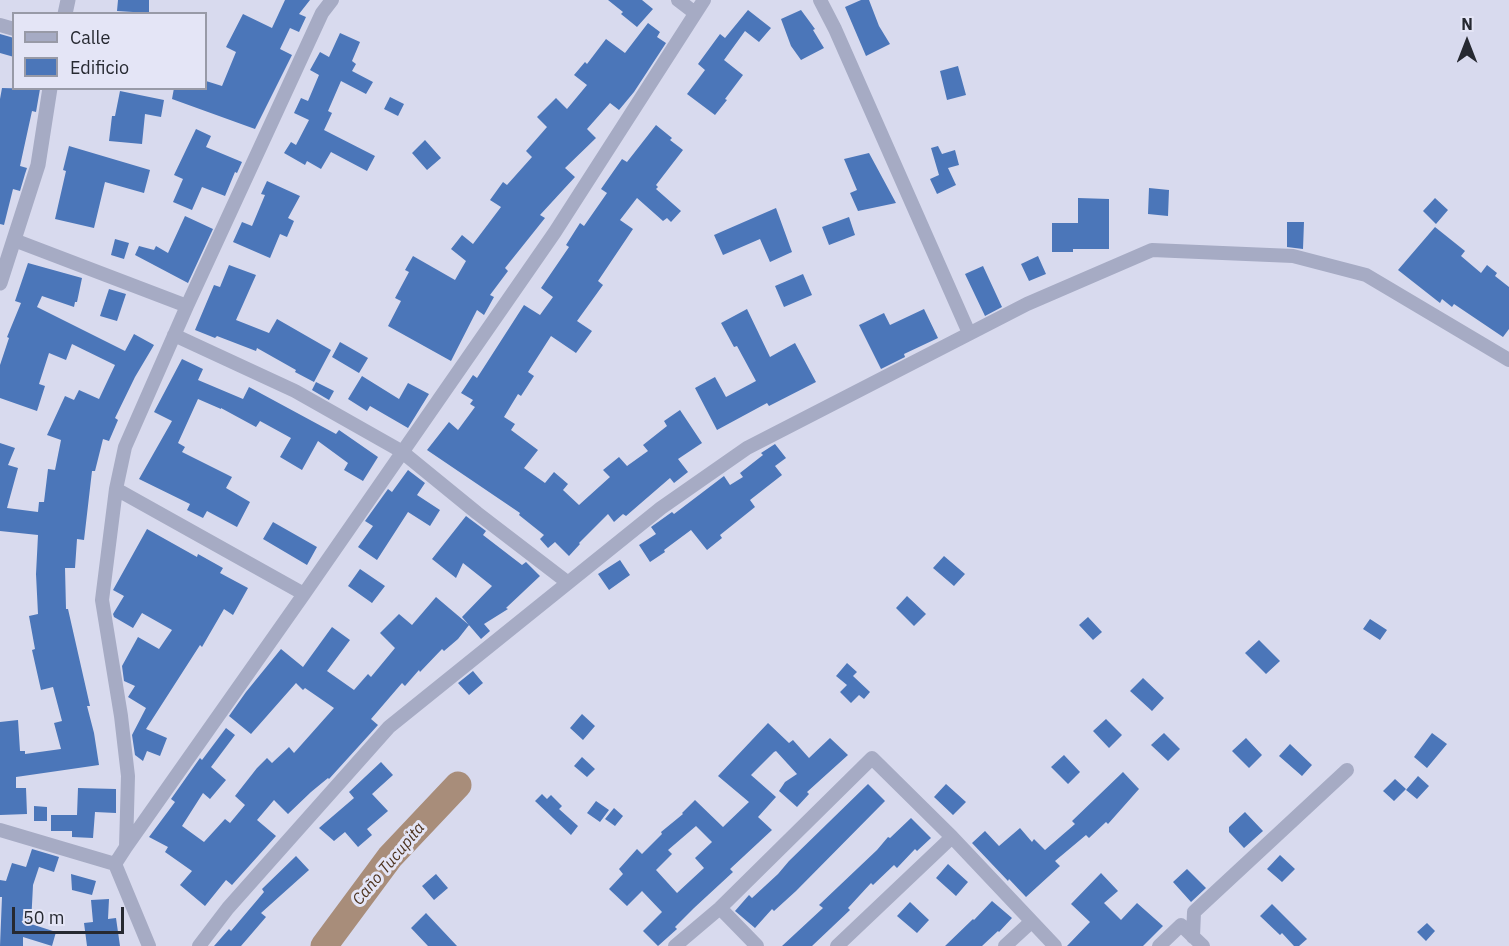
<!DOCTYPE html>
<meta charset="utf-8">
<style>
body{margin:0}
#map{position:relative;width:1509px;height:946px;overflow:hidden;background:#d8daee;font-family:"IBM Plex Sans",sans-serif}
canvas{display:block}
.legend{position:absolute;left:12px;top:12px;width:195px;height:78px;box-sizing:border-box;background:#e4e5f6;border:2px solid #989aa7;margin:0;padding:8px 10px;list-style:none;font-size:18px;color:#262931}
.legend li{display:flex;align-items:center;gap:12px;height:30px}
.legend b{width:30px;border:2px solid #989aa7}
.north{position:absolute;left:1437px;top:12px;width:60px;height:60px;-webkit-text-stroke:4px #e4e5f6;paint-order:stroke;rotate:0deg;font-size:16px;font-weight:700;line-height:24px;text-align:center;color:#262931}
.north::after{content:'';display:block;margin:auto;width:21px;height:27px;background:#262931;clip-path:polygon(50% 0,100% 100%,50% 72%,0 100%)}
.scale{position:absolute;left:12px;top:907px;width:112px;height:27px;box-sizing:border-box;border:3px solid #262931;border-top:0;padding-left:8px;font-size:18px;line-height:21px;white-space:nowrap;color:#262931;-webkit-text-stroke:4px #e4e5f6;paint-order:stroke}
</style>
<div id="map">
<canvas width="1509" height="946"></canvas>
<ul class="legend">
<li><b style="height:8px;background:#a6abc4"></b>Calle</li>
<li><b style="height:16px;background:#4b76b9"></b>Edificio</li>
</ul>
<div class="north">N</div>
<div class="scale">50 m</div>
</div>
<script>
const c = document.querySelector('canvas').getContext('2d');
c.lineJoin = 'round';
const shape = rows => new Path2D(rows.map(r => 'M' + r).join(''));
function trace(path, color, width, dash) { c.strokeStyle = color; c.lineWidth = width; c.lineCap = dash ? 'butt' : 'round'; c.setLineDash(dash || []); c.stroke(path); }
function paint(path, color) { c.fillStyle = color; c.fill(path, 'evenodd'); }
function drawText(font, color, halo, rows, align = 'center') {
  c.font = font + ' "IBM Plex Sans",sans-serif'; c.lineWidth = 6; c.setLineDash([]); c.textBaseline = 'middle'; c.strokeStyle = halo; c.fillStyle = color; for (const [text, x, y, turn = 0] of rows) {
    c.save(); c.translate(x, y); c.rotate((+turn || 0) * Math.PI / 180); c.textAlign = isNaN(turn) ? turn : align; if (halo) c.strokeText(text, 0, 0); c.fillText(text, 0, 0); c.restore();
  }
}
const river = shape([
 [324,946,390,857,458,785]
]);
const building = shape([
 [118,0,149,0,149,13,117,11],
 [285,0,310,0,299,14,306,17,299,32,290,28,280,49,292,55,255,129,172,99,174,88,206,88,206,81,222,86,236,52,226,47,243,14,272,28],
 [608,0,642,0,653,9,637,27,621,14,623,12],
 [861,0,869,0,879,26,890,44,866,56,845,7],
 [748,10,771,28,759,42,745,31,724,60,743,75,725,99,727,100,715,115,687,94,705,70,698,64,720,34,725,38],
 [801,10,815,29,813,30,824,48,801,60,791,46,781,19],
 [648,23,660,32,657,37,666,43,634,92,619,110,610,103,587,129,596,138,565,168,575,177,540,215,545,218,505,268,508,271,490,295,494,297,484,315,477,310,451,361,388,326,401,301,395,298,409,272,405,270,413,256,455,280,466,261,451,249,462,235,473,244,501,207,490,200,503,182,507,185,532,157,526,151,547,127,537,117,556,98,567,109,587,85,574,75,585,62,587,64,606,39,625,53],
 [340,33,360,42,352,61,356,64,352,71,373,82,366,94,341,81,328,111,332,113,324,130,375,156,367,171,331,152,321,169,307,161,305,165,284,153,291,142,296,145,309,120,294,113,301,98,308,101,319,75,310,70,320,52,329,57],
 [0,34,14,38,14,57,0,53],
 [958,66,966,95,947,100,940,71],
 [2,88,40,89,36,112,32,111,20,166,27,168,25,174,20,191,13,189,4,225,0,224,0,99],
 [120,91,164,100,161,117,145,114,142,144,109,141,112,116,115,116],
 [390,97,404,104,398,116,384,109],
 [656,125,672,138,670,140,683,150,656,185,658,187,656,189,681,211,671,222,667,218,663,221,637,198,620,220,633,229,598,281,603,285,577,321,592,331,576,353,551,336,528,372,534,376,521,396,518,394,504,417,515,424,511,430,538,450,524,468,545,483,554,472,568,484,563,490,579,505,610,477,603,470,619,457,627,466,648,451,643,445,667,426,664,421,680,410,702,443,678,459,688,472,674,483,670,478,626,516,623,514,614,522,608,514,579,543,580,544,569,556,555,542,548,548,540,539,544,535,519,515,520,513,427,450,449,422,458,430,475,407,470,404,473,400,461,393,473,375,477,378,524,305,540,315,553,297,541,288,569,247,566,245,580,223,584,226,607,193,601,189,622,159,627,162],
 [196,129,211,136,206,147,242,162,237,173,235,172,225,196,202,187,192,210,173,202,183,179,174,175],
 [425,140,441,158,427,170,412,153],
 [69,146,150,170,144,193,105,182,94,228,55,219,66,171,63,170],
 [938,146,942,154,955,150,959,165,948,168,956,185,937,194,930,179,939,175,931,148],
 [869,153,896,203,858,211,850,193,857,190,844,159],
 [267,181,300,196,288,218,294,221,287,237,280,234,270,258,233,242,242,222,252,226,265,195,261,194],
 [1149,188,1169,190,1168,216,1148,214],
 [1078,198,1109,199,1109,249,1073,249,1073,252,1052,252,1052,223,1078,223],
 [1435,198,1448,210,1436,224,1423,211],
 [776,208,792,252,770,262,760,239,723,255,714,235],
 [185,216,213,229,188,283,135,255,139,246,154,250,156,246,168,253],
 [849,217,855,235,829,245,822,227],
 [1287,222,1304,222,1303,249,1287,247],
 [1435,227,1465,251,1461,256,1481,273,1487,265,1497,273,1495,276,1509,287,1509,329,1503,337,1454,304,1452,307,1442,299,1440,303,1398,270],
 [115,239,129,243,124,259,111,255],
 [1038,256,1046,274,1029,281,1021,264],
 [28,263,82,278,77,302,75,302,74,307,42,296,37,307,125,351,134,334,154,345,135,377,115,418,118,420,109,441,103,439,95,471,92,471,84,540,77,539,75,568,65,568,66,609,68,609,90,706,87,706,94,733,99,765,16,777,16,788,26,788,27,814,0,815,0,722,18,720,20,751,25,751,25,754,61,749,54,723,62,721,53,687,41,690,32,650,35,649,29,616,38,614,36,574,38,535,0,531,0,443,15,448,8,465,18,468,7,508,38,512,39,502,44,502,48,469,55,470,61,440,47,435,65,396,74,400,79,390,99,399,115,365,72,344,66,360,49,353,39,384,45,386,37,411,0,398,0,365,9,338,7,337,21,303,15,301],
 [229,265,256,275,236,320,269,333,277,319,331,350,314,382,295,372,296,370,257,348,256,351,217,336,215,338,195,330,214,285,220,287],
 [983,266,1002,307,985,316,965,274],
 [803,274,812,295,784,307,775,286],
 [109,289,126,294,117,321,100,316],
 [747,309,770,357,795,343,816,382,769,406,767,403,717,430,695,388,715,377,726,397,756,381,737,346,734,347,721,323],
 [924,309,938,338,904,354,905,357,881,369,859,325,884,313,890,325],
 [340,342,368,358,359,373,332,357],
 [182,359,203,369,198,380,243,399,249,387,336,434,339,430,378,457,363,481,344,470,348,463,318,441,302,470,280,457,291,438,260,421,256,427,221,408,221,409,198,399,178,443,185,447,182,452,232,477,226,488,250,502,237,527,207,511,203,518,187,510,190,504,139,479,172,421,154,412],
 [362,376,399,399,408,383,429,394,408,428,370,406,367,411,348,399],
 [316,382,334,391,329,400,312,390],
 [775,444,786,458,775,466,782,475,750,500,755,507,720,535,722,538,707,550,691,530,664,550,665,552,650,562,639,545,656,534,651,527,672,512,674,514,724,476,730,485,743,477,740,473,763,455,761,453],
 [408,470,425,483,417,495,440,510,430,526,408,512,377,560,358,547,373,526,365,521,388,489,392,492],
 [466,516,486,531,483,535,522,565,526,562,540,576,506,608,508,609,484,624,490,631,481,639,462,617,492,586,463,563,456,578,432,559],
 [273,522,317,547,307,565,263,539],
 [147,529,197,557,198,554,223,568,220,573,248,588,233,615,224,609,202,647,200,645,146,729,167,738,160,756,147,751,143,761,135,755,132,735,146,708,128,697,135,686,124,681,122,666,138,637,159,649,172,630,142,613,133,628,114,617,113,614,124,596,113,590],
 [944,556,965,574,954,586,933,568],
 [620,560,630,575,609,590,598,574],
 [360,569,385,586,372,603,348,586],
 [907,596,926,614,914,626,896,608],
 [436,597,469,625,458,639,444,651,442,649,420,672,419,670,405,686,402,683,371,719,378,725,329,779,328,778,311,792,288,814,274,800,257,820,276,836,232,885,226,880,205,906,180,885,192,871,165,852,168,847,149,837,175,802,171,799,200,758,202,760,226,728,235,735,211,767,226,780,210,799,203,793,182,826,204,842,225,819,230,823,245,805,235,796,257,768,267,758,272,763,289,747,294,753,334,708,305,688,303,690,296,683,251,734,229,716,246,692,281,649,303,667,332,627,350,640,327,671,354,690,368,674,371,677,395,648,380,633,399,614,412,625],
 [1088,617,1102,632,1093,640,1079,625],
 [1370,619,1387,630,1380,640,1363,629],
 [1259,640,1280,661,1266,674,1245,653],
 [847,663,857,672,853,676,870,692,864,699,859,695,851,703,840,692,847,685,836,676],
 [473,671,483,683,469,695,458,683],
 [1143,678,1164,698,1152,711,1130,691],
 [582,714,595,726,583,740,570,728],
 [1106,719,1122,735,1109,748,1093,731],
 [768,723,789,743,793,740,809,758,830,738,848,755,807,792,809,794,797,807,779,791,785,782,797,774,776,751,774,752,751,775,776,797,758,817,772,830,730,869,733,872,694,908,675,927,677,929,658,946,643,931,662,912,642,891,627,906,609,889,623,874,619,869,637,849,642,854,662,834,661,832,683,814,682,813,695,800,723,827,749,802,718,776],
 [696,826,712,842,695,858,704,868,677,893,656,870,672,854,668,850],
 [1164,733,1180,749,1168,761,1151,745],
 [1432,733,1447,744,1427,768,1414,757],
 [1246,738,1262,755,1249,768,1232,751],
 [1290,744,1312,765,1302,776,1279,756],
 [1064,755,1080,772,1068,784,1051,767],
 [582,757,595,769,587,777,574,766],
 [381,762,393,775,372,794,388,811,367,829,372,835,358,847,345,832,334,841,319,828,354,798,349,792],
 [1123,772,1139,789,1108,824,1106,822,1089,838,1086,835,1055,861,1060,866,1026,897,1009,879,1008,881,972,843,985,831,999,846,1020,828,1032,842,1034,839,1045,850,1075,824,1072,821],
 [1418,776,1429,786,1417,799,1406,790],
 [1395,779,1406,789,1394,801,1383,791],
 [868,784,885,801,796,891,774,911,772,909,755,928,735,911,749,895,752,898,778,874,789,861],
 [946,784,966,802,953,815,934,797],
 [78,788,116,789,116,813,95,812,93,838,72,837,72,831,51,831,51,815,77,815],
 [542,794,547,799,551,795,562,806,559,809,578,826,571,835,535,801],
 [596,801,609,810,600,822,587,813],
 [34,806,47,807,47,821,34,821],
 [614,808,623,816,615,826,605,819],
 [1245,812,1263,831,1244,848,1229,832,1229,827],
 [911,818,931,838,917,851,915,849,897,868,894,865,873,885,871,883,848,908,850,910,812,946,782,946,823,908,819,905,877,850,888,837,890,838],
 [32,849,59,857,54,872,39,867,33,885,31,924,56,932,52,946,23,937,23,946,0,946,2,897,0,897,0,880,6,881,12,863,26,867],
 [1280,855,1295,869,1282,882,1267,869],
 [296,856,309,870,261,913,266,917,241,946,214,946,229,929,231,931,264,892,262,889],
 [948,864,968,882,956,896,936,878],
 [1187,869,1206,888,1191,902,1173,882],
 [1101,873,1118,891,1104,903,1121,920,1137,903,1163,926,1143,946,1067,946,1090,922,1071,904],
 [71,874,96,881,92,895,72,890],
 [436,874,448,888,434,900,422,886],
 [109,899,108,919,116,918,120,946,87,946,84,923,93,922,91,900],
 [992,901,1012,918,999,932,998,931,982,946,945,946,973,919,974,920],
 [910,902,929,920,917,933,897,916],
 [1272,904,1307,939,1299,946,1294,946,1282,933,1280,935,1260,916],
 [426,913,457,946,428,946,411,928],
 [1427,923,1435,931,1426,941,1417,932]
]);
const minor = shape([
 [678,0,695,13],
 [820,0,835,29,969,333],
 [0,25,14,29],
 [14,240,187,306],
 [174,335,295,391,401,451,477,513,567,582],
 [116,489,304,594],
 [0,830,115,864],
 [126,847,304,594,555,232,704,0],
 [720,908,757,946],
 [1193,937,1194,912,1347,770],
 [149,946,115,864,126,847,128,776,121,716,102,600,116,489,125,447,187,306,322,13,332,0],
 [199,946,228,908,389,727,661,508,747,448,1027,304,1152,250,1293,256,1366,275,1509,360],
 [675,946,720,908,872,758,952,837,1055,946],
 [837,946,952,837],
 [1005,946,1031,922],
 [1159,946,1181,925,1203,946]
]);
const tertiary = shape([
 [65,14,68,0],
 [0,283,38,165,50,88]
]);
const waterNames = [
 ["Caño Tucupita",389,864,-50]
];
trace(river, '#a88d7a', 27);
paint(building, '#4b76b9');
trace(minor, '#a6abc4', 14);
trace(tertiary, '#a6abc4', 15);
drawText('italic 16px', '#4e3420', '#e4e5f6', waterNames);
</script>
